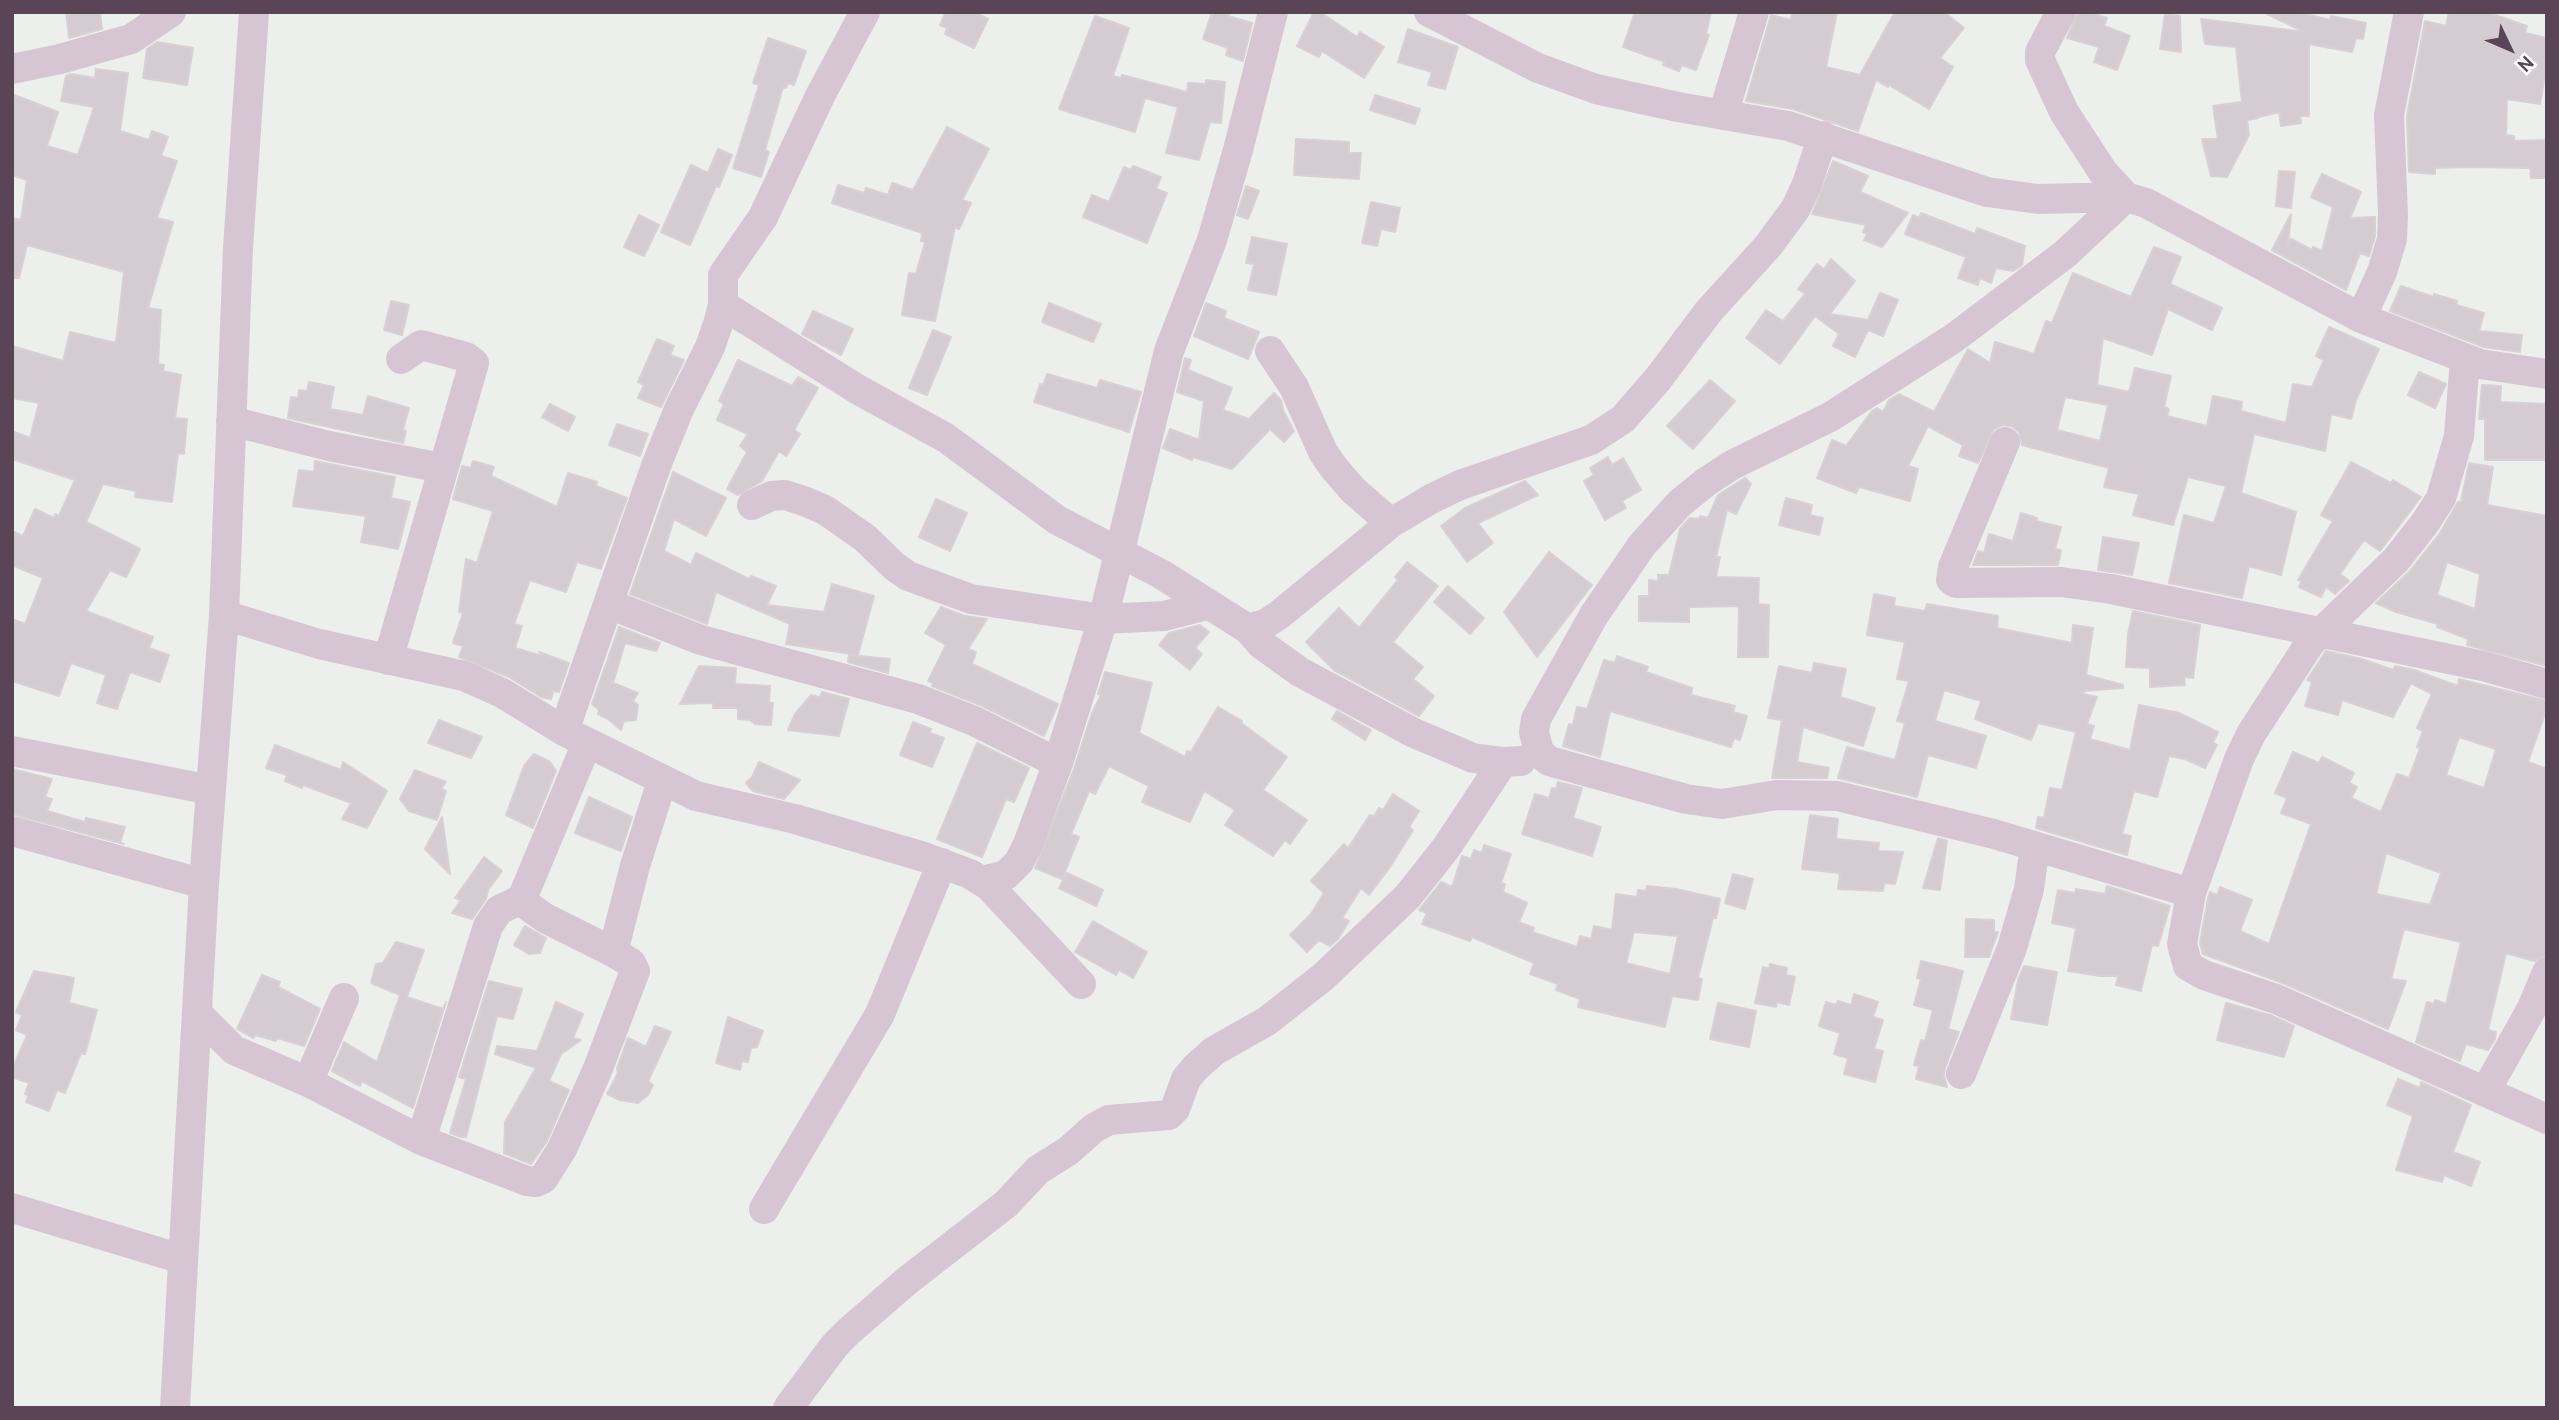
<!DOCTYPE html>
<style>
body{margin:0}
#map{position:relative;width:2559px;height:1420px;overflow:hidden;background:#edefec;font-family:Cabin,sans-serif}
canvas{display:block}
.frame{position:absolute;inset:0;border:14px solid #594556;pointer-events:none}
.north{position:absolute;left:2475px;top:14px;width:70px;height:70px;-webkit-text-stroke:5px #fff;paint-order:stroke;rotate:134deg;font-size:19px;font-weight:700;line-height:28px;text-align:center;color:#594556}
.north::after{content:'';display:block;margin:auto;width:24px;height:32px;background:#594556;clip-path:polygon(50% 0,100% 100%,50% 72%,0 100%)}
</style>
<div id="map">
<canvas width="2559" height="1420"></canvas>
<div class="frame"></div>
<div class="north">N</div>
</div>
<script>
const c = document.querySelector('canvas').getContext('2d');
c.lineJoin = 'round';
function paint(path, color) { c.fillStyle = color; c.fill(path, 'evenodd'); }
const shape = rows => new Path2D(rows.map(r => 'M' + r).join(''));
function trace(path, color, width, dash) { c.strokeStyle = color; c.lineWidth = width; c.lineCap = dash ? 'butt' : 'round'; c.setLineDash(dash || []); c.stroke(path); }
const building = shape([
 [66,12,100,12,102,29,69,38,66,12],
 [946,12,974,12,988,19,974,48,945,34,947,28,940,25,946,12],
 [1212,12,1230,12,1228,16,1252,23,1243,61,1226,55,1228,48,1203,39,1212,12],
 [1314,12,1320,12,1357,37,1360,32,1384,47,1364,78,1322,51,1319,57,1297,46,1314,12],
 [1635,12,1711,12,1706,34,1709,35,1696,70,1682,65,1679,71,1663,65,1665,62,1623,47,1635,12],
 [1792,12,1837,12,1826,67,1860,75,1895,12,1944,12,1964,28,1940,58,1953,67,1929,109,1889,85,1888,87,1876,80,1858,131,1793,109,1746,101,1771,15,1791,20,1792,12],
 [2078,12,2088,12,2107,18,2104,26,2130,36,2117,70,2094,62,2099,47,2067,38,2078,12],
 [2267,12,2297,12,2330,20,2331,16,2366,23,2363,39,2356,38,2352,52,2309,44,2309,116,2300,116,2301,123,2281,126,2279,112,2259,117,2259,115,2258,118,2247,120,2249,135,2227,177,2211,176,2202,139,2218,139,2213,106,2242,102,2236,47,2205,44,2201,19,2305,32,2267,14,2267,12],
 [2449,12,2486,12,2527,26,2525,33,2547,38,2547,82,2544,81,2540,104,2507,99,2506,135,2514,136,2514,141,2547,140,2547,178,2531,178,2530,168,2471,167,2435,168,2435,174,2409,172,2407,116,2425,21,2446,26,2449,12],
 [2165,14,2180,16,2181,52,2160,49,2165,14],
 [1095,16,1129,28,1113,76,1121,78,1122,75,1187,92,1188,83,1206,84,1206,80,1225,82,1221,123,1210,122,1199,160,1166,153,1178,107,1145,98,1135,132,1059,109,1095,16],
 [1408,29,1458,47,1445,89,1428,85,1432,72,1398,62,1408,29],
 [768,38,806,51,794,85,788,83,786,88,783,87,765,150,769,152,761,177,733,168,759,85,753,83,768,38],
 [157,42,193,48,187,85,143,78,147,49,157,42],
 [96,69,128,73,120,131,149,140,152,131,168,137,161,156,177,161,157,218,173,222,148,308,161,310,158,364,164,365,163,371,181,375,175,418,187,419,184,454,178,453,172,502,135,497,136,491,103,484,86,522,140,549,126,577,110,570,86,611,153,637,149,648,169,655,160,682,130,672,117,709,97,703,106,675,71,663,59,696,12,681,12,619,25,624,43,578,12,565,12,531,23,536,35,509,54,518,55,514,59,516,75,480,12,459,12,431,30,438,39,403,12,398,12,346,63,361,70,332,116,343,124,272,27,245,19,278,12,278,12,218,21,220,27,180,12,175,12,94,58,112,47,146,78,155,94,107,61,101,66,76,71,74,95,78,96,69],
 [1375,95,1420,109,1415,124,1370,110,1375,95],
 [947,127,989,149,962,200,971,203,959,229,955,227,935,321,902,315,909,273,916,274,925,242,921,241,922,233,832,203,838,185,864,193,866,188,888,195,892,183,913,190,947,127],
 [1296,139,1349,142,1349,153,1361,153,1359,179,1294,175,1296,139],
 [718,149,732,155,719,187,716,186,690,245,661,232,691,165,708,173,718,149],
 [1833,161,1868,176,1860,192,1908,213,1882,247,1864,240,1867,234,1863,232,1866,225,1812,214,1833,161],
 [1133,166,1161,177,1156,189,1167,193,1147,243,1083,217,1092,195,1109,202,1124,167,1131,170,1133,166],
 [2279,171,2295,172,2291,208,2276,206,2279,171],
 [2322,174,2361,192,2350,218,2375,217,2375,236,2369,256,2360,253,2346,290,2272,250,2291,214,2288,245,2291,239,2312,250,2313,247,2322,251,2333,207,2311,197,2322,174],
 [1246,186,1259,191,1248,219,1237,215,1246,186],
 [1371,202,1400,208,1395,232,1381,229,1377,246,1362,243,1371,202],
 [1921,213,1975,234,1977,228,2025,246,2022,265,2013,271,1996,268,1991,283,1980,278,1978,285,1958,278,1966,257,1905,234,1913,215,1919,218,1921,213],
 [639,215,659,225,644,256,624,247,639,215],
 [1252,237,1287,244,1276,295,1248,290,1254,264,1246,263,1252,237],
 [2154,247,2181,257,2170,284,2222,308,2212,330,2168,309,2152,355,2103,338,2097,385,2129,392,2135,368,2171,376,2164,407,2169,409,2167,416,2207,426,2213,396,2242,402,2241,411,2286,423,2293,384,2312,387,2324,360,2316,356,2329,327,2379,349,2356,400,2351,419,2331,414,2325,451,2254,434,2241,493,2296,512,2281,575,2249,566,2242,598,2169,583,2184,515,2214,523,2226,486,2188,477,2173,525,2133,515,2139,494,2104,487,2109,468,2022,445,2019,432,2011,426,2002,425,1994,429,1978,463,1959,456,1963,445,1928,426,1908,466,1918,469,1910,501,1859,487,1856,493,1817,478,1832,440,1846,446,1872,411,1877,408,1883,412,1889,400,1899,394,1934,412,1968,349,1990,363,1995,342,2034,354,2046,321,2052,323,2073,273,2131,297,2154,247],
 [2065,397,2108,405,2100,441,2057,430,2065,397],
 [1831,259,1855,281,1830,314,1868,320,1880,293,1898,300,1883,336,1868,330,1855,357,1833,346,1839,334,1815,316,1780,364,1746,338,1766,310,1783,321,1805,294,1798,289,1817,264,1824,269,1831,259],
 [2401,286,2434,297,2434,294,2457,301,2456,305,2484,313,2479,331,2522,335,2520,352,2484,347,2390,311,2401,286],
 [391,301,409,305,402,335,384,330,391,301],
 [1049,303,1101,324,1093,342,1042,322,1049,303],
 [1206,303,1226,311,1224,318,1259,332,1248,359,1194,336,1206,303],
 [813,311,853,329,841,355,802,334,813,311],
 [933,330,951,337,927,395,909,388,933,330],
 [657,339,674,346,670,355,684,360,661,407,638,398,644,385,638,382,657,339],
 [1185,358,1191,360,1188,370,1232,388,1223,410,1249,419,1274,393,1281,400,1283,410,1294,431,1284,442,1270,429,1232,469,1193,457,1192,460,1163,448,1170,429,1199,440,1204,401,1177,392,1185,358],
 [738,360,792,386,798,377,818,388,794,430,800,434,786,456,779,451,762,481,738,495,727,489,747,452,740,446,748,434,717,420,724,404,719,401,738,360],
 [2419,372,2446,384,2435,408,2408,395,2419,372],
 [1047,374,1097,388,1100,380,1141,392,1129,432,1034,402,1040,384,1043,385,1047,374],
 [1710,380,1735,401,1693,449,1667,426,1710,380],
 [309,382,334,387,330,409,363,415,368,396,409,408,403,430,406,431,403,443,288,418,291,397,298,398,299,390,307,391,309,382],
 [2482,385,2501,386,2500,402,2547,404,2545,460,2485,460,2485,419,2479,419,2482,385],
 [550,404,575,417,568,431,542,417,550,404],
 [617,424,648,434,640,456,609,445,617,424],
 [1608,457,1612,465,1623,458,1641,490,1622,501,1626,508,1605,520,1584,481,1594,475,1590,468,1608,457],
 [315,461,395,477,391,498,410,502,398,549,361,542,366,516,293,506,299,470,314,472,315,461],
 [473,461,494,467,491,476,557,507,568,473,597,482,596,486,627,498,601,569,577,562,566,592,530,580,514,624,522,626,515,648,542,656,539,652,569,663,559,692,553,691,551,699,541,697,509,677,459,657,463,646,453,643,463,613,459,612,466,559,477,563,493,511,453,499,462,466,471,468,473,461],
 [2351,462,2391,483,2393,480,2421,497,2380,551,2364,540,2340,574,2349,581,2335,594,2326,587,2321,597,2299,587,2302,581,2298,580,2333,521,2321,515,2351,462],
 [2469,463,2493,467,2487,505,2547,516,2547,666,2467,645,2468,639,2437,627,2438,624,2396,612,2376,603,2410,571,2440,533,2458,502,2461,502,2469,463],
 [2447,562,2480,574,2475,609,2437,595,2447,562],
 [673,472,726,498,706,536,674,519,664,551,691,565,696,553,749,579,751,576,776,586,767,605,824,612,832,584,874,596,858,655,786,644,790,624,716,592,707,624,630,594,673,472],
 [1745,478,1751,484,1736,514,1727,510,1716,557,1720,557,1716,577,1759,578,1758,604,1769,605,1768,657,1738,657,1739,606,1689,607,1689,622,1639,621,1639,596,1649,596,1649,580,1658,581,1658,575,1669,575,1680,529,1690,518,1699,519,1700,516,1708,518,1718,495,1745,478],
 [1525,481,1538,495,1478,523,1493,543,1467,562,1441,526,1465,508,1525,481],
 [1786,498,1812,505,1810,515,1823,518,1819,535,1779,525,1786,498],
 [936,499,967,513,950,551,919,537,936,499],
 [2021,513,2037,518,2036,521,2061,527,2055,549,2061,550,2058,565,1973,565,1978,551,1984,553,1989,534,2013,541,2021,513],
 [2103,537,2139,543,2132,575,2098,570,2103,537],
 [1549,552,1592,585,1537,657,1504,612,1549,552],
 [1407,562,1438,586,1393,642,1423,667,1413,679,1434,696,1419,716,1334,670,1306,642,1339,608,1359,628,1398,580,1395,577,1407,562],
 [1448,586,1484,618,1470,634,1434,602,1448,586],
 [1874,594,1895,598,1894,606,1925,611,1927,604,1998,616,1997,628,2072,643,2073,625,2093,628,2086,675,2123,685,2123,688,2084,691,2083,694,2097,697,2087,724,2094,726,2090,739,2130,750,2139,705,2179,713,2218,732,2213,743,2217,745,2205,768,2185,759,2169,756,2157,797,2134,791,2122,834,2131,836,2127,855,2036,828,2038,817,2044,818,2050,788,2062,790,2076,732,2038,723,2031,740,1975,719,1981,701,1944,690,1935,721,1986,736,1976,768,1928,755,1917,797,1838,778,1847,747,1895,760,1905,723,1897,721,1909,681,1897,679,1905,642,1867,635,1874,594],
 [941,607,965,616,987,619,968,649,976,652,972,664,1058,704,1044,736,980,705,932,686,933,683,928,681,946,645,925,633,941,607],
 [2133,611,2200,625,2193,678,2184,677,2185,685,2150,687,2150,668,2126,667,2128,634,2133,611],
 [1200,625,1209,632,1195,648,1202,654,1190,670,1159,645,1169,633,1200,625],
 [619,627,660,643,656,651,625,643,613,683,638,693,633,701,638,705,636,720,624,721,621,730,608,719,598,714,599,710,592,704,619,627],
 [2326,651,2362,659,2393,670,2395,666,2414,670,2458,686,2459,679,2547,701,2547,708,2528,762,2547,769,2547,955,2534,961,2506,953,2488,1030,2496,1032,2495,1039,2488,1050,2466,1044,2460,1061,2416,1042,2427,1002,2434,1004,2435,1000,2446,1004,2461,942,2404,929,2391,979,2406,981,2388,1029,2283,983,2203,954,2200,943,2208,898,2210,892,2217,895,2220,887,2252,900,2240,931,2269,944,2311,824,2281,813,2287,798,2275,793,2293,752,2319,763,2322,757,2354,773,2349,783,2357,787,2351,798,2381,812,2397,774,2409,778,2420,748,2417,747,2423,731,2417,728,2432,694,2411,683,2393,717,2342,700,2338,715,2305,706,2312,682,2307,680,2326,651],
 [2459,737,2496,749,2484,788,2446,775,2459,737],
 [2386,853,2441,873,2430,905,2376,894,2386,853],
 [849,655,890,659,888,673,848,662,849,655],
 [1617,656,1648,667,1646,672,1692,688,1691,695,1735,706,1733,712,1747,716,1740,740,1734,738,1731,747,1610,711,1600,757,1563,746,1569,724,1573,725,1577,707,1587,709,1604,660,1615,663,1617,656],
 [1814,663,1846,669,1840,697,1875,708,1863,746,1803,727,1797,762,1829,768,1827,778,1772,778,1782,720,1768,718,1779,666,1812,673,1814,663],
 [699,666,736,668,735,684,770,686,769,703,773,703,771,725,755,724,750,720,738,719,738,708,713,708,713,703,680,704,699,666],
 [1105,672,1152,683,1139,733,1185,757,1187,751,1191,752,1218,707,1242,721,1241,723,1287,757,1263,790,1307,820,1290,844,1285,840,1273,856,1225,825,1235,810,1204,791,1190,822,1142,802,1149,786,1109,766,1095,794,1089,791,1071,834,1079,837,1062,879,1035,868,1074,769,1092,713,1101,695,1098,694,1105,672],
 [822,692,849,699,839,736,788,730,795,714,811,695,820,697,822,692],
 [1337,711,1371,730,1365,740,1332,719,1337,711],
 [439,720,482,737,471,758,428,743,439,720],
 [913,722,931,729,930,733,944,738,932,767,900,755,913,722],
 [977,743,1029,768,1014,802,1006,799,982,857,937,839,977,743],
 [275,745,341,770,343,762,387,791,367,828,342,819,351,803,303,785,302,788,285,781,287,775,266,768,275,745],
 [534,754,550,762,556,771,533,828,506,815,524,766,534,754],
 [759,762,800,780,784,799,753,791,746,783,752,777,759,762],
 [12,769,52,779,45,797,52,799,47,811,85,822,86,818,125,827,120,843,124,844,12,814,12,769],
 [415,770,446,782,441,789,446,791,437,820,409,811,400,799,415,770],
 [1558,782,1582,788,1573,818,1601,827,1592,856,1522,834,1535,794,1549,798,1552,788,1556,789,1558,782],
 [1393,794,1419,811,1409,827,1413,830,1390,867,1369,895,1361,888,1342,918,1349,921,1338,939,1330,946,1319,940,1307,952,1290,935,1311,914,1324,893,1311,881,1344,844,1348,848,1370,815,1374,817,1379,808,1383,810,1393,794],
 [589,797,632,817,621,851,575,833,589,797],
 [1810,815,1838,819,1836,839,1879,843,1878,851,1903,852,1895,884,1884,883,1883,891,1838,889,1840,873,1802,869,1810,815],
 [442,817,450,874,425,849,442,817],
 [1938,838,1947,841,1940,890,1923,888,1938,838],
 [1484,845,1511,854,1501,883,1505,884,1503,892,1527,903,1519,922,1534,928,1532,932,1577,947,1580,936,1591,939,1594,926,1612,930,1616,894,1637,897,1638,890,1646,891,1647,886,1676,889,1720,899,1716,918,1713,918,1698,978,1702,979,1698,1000,1672,996,1665,1027,1578,1007,1580,999,1556,990,1558,984,1530,974,1534,963,1472,937,1470,941,1422,924,1427,913,1419,910,1441,882,1452,887,1462,856,1471,859,1474,850,1482,853,1484,845],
 [1634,932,1678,936,1670,974,1626,963,1634,932],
 [484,857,502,871,488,890,486,899,472,919,452,913,461,900,455,898,484,857],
 [1067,873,1103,890,1096,906,1059,888,1067,873],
 [1733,874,1753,879,1745,909,1725,903,1733,874],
 [2107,886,2170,906,2158,946,2152,945,2141,991,2116,985,2118,976,2100,976,2068,971,2076,928,2052,923,2058,890,2075,893,2076,889,2105,894,2107,886],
 [1966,919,1994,920,1994,932,1998,932,1989,957,1965,957,1966,919],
 [1093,921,1147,952,1133,978,1119,970,1116,975,1075,952,1093,921],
 [525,926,546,938,540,953,529,954,514,945,525,926],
 [396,942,424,950,407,997,443,1009,446,1002,413,1108,362,1081,360,1086,332,1071,344,1042,377,1062,400,995,371,983,376,964,383,963,396,942],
 [1921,961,1963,971,1948,1029,1959,1032,1945,1068,1944,1076,1947,1087,1916,1079,1919,1066,1914,1065,1921,1040,1925,1041,1933,1010,1914,1005,1921,979,1917,978,1921,961],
 [1770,964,1787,968,1786,975,1795,977,1789,1005,1777,1002,1776,1007,1755,1003,1763,967,1769,969,1770,964],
 [2024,966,2057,972,2047,1025,2011,1019,2018,980,2024,966],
 [34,971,74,978,69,1003,97,1010,85,1054,81,1053,65,1093,57,1090,49,1111,26,1102,28,1096,25,1094,29,1083,12,1077,12,1070,27,1035,16,1030,22,1015,16,1012,34,971],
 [262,975,280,982,278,987,320,1009,304,1046,277,1038,276,1041,255,1035,253,1038,237,1029,262,975],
 [489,981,522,989,513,1019,497,1016,466,1137,461,1137,450,1133,466,1079,459,1077,489,981],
 [1854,994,1878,1002,1873,1017,1883,1020,1874,1049,1883,1051,1875,1082,1844,1074,1848,1058,1834,1054,1840,1033,1819,1026,1826,1002,1836,1005,1838,1001,1851,1005,1854,994],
 [556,1002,583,1014,573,1038,581,1040,561,1054,549,1081,569,1090,547,1141,531,1164,504,1153,505,1122,536,1068,495,1054,497,1046,537,1051,556,1002],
 [1718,1003,1756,1011,1749,1047,1710,1039,1718,1003],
 [2226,1003,2270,1015,2294,1026,2284,1057,2217,1040,2226,1003],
 [728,1017,763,1031,757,1047,751,1048,748,1062,742,1061,740,1070,716,1063,728,1017],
 [655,1026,671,1032,648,1081,653,1085,648,1095,638,1103,620,1100,607,1094,618,1073,617,1068,628,1038,646,1047,655,1026],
 [2398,1079,2420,1088,2421,1082,2471,1105,2453,1152,2480,1162,2471,1186,2444,1175,2442,1182,2396,1170,2413,1116,2387,1105,2398,1079]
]);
const minor = shape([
 [1429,12,1538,68,1596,89,1678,107,1788,126,1987,192,2038,199,2126,197,2146,203,2361,318,2480,364,2547,374],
 [2061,12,2040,52,2040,60,2064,112,2103,172,2126,197,2065,254,1954,338,1830,417,1732,465,1706,482,1680,503,1642,545,1594,615,1536,719,1534,732,1539,752,1549,761,1686,799,1722,804,1777,795,1837,796,1994,834,2191,893],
 [12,69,60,59,131,39,171,12],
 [1723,115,1754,12],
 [723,305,857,389,946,438,1057,520,1161,574,1248,629,1265,624,1279,615,1391,523,1431,499,1460,485,1591,440,1623,419,1658,379,1708,312,1768,246,1796,208,1807,184,1823,136],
 [2361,318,2382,272,2392,239,2393,214,2389,115,2409,12],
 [1270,351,1294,387,1323,452,1334,468,1353,490,1391,523],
 [2465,359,2459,436,2441,498,2425,523,2396,560,2310,643,2251,734,2239,759,2191,893,2182,944,2188,966,2204,975,2276,999,2547,1119],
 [231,421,329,446,442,468],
 [2005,442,1953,567,1951,580,1956,583,2061,582,2111,589,2483,666,2547,684],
 [752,505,771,496,785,495,804,501,825,510,865,538,894,566,908,576,971,599,1103,619,1164,616,1207,605],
 [609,604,701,640,918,699,974,721,1058,763],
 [224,615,319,644,464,676,502,693,564,731,696,796,795,819,924,857,970,874,989,886,1081,984],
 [1248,629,1261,644,1300,672,1414,733,1473,758,1503,762,1521,761],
 [388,660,474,363,466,357,421,345,401,359],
 [564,731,656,466,679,409,710,347,718,324,723,305,723,275,763,217,820,96,865,12],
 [12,751,211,790],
 [12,831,204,884],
 [982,881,1006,875,1019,862,1028,844,1058,763,1103,619,1169,351,1212,240,1238,150,1273,12],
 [613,952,635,866,662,781],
 [198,1014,234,1050,308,1082,421,1140,527,1181,536,1182,543,1179,562,1149,597,1071,635,971,631,963,613,952,545,918,521,901,587,743],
 [1961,1074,2012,948,2029,889,2035,846],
 [308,1082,344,998],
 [2485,1092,2532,1008,2547,972],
 [421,1140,488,926,499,910,522,899],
 [12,1208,182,1259],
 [764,1209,880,1014,942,863],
 [175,1408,204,884,224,615,238,248,254,12],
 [788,1408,835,1345,849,1331,908,1280,1006,1204,1038,1170,1068,1151,1094,1128,1109,1120,1169,1115,1175,1109,1186,1079,1195,1068,1214,1051,1267,1021,1323,977,1408,896,1446,848,1503,762]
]);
paint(building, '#d4ccd1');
trace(building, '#d8d0d5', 2);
trace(minor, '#d6c6d4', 30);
</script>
